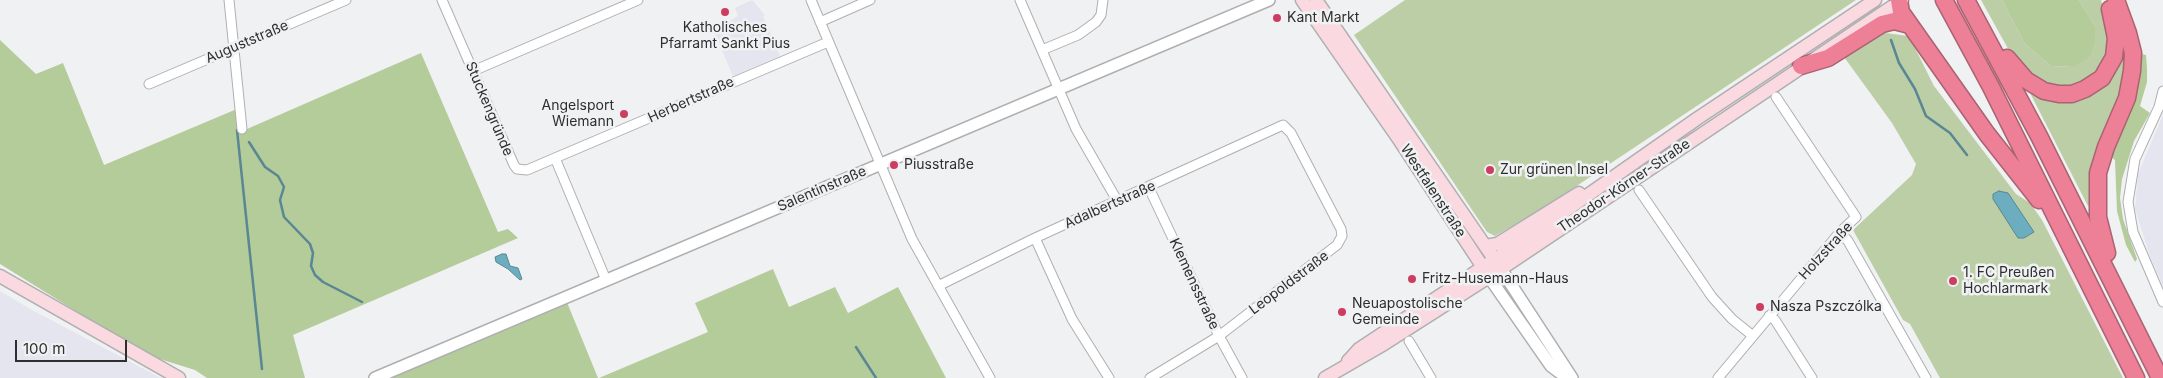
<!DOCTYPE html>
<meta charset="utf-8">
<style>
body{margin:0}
#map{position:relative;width:2163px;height:378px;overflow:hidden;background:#f0f1f3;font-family:Inter,sans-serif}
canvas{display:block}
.scale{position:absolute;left:15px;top:340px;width:112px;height:22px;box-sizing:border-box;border:2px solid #2e2e2e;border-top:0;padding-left:6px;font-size:15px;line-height:18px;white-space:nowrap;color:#2e2e2e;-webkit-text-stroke:4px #f0f1f3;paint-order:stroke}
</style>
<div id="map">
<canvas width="2163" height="378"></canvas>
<div class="scale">100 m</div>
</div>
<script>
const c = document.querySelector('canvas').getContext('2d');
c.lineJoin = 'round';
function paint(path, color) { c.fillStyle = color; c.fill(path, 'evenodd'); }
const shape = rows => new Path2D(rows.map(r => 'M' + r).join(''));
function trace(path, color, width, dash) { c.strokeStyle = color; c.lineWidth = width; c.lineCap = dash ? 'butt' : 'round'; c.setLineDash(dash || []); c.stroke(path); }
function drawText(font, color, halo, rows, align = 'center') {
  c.font = font + ' Inter,sans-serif'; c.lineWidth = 5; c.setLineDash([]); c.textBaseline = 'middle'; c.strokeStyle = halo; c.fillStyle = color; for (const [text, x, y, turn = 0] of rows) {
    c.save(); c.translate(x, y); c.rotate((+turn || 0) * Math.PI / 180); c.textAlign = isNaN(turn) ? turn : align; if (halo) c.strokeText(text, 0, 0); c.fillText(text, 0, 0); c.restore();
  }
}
const built = shape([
 [752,0,765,15,763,16,780,56,733,76,713,29,721,26,722,29,731,26,729,21,738,16,735,8],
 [2163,115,2163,287,2150,256,2135,209,2138,174],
 [0,291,32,310,161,378,0,378]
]);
const green = shape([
 [1405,0,1856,0,1548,205,1495,236,1487,232,1354,35],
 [1981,0,2002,0,2025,44,2051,66,2072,67,2089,59,2095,26,2079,0,2101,0,2111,31,2107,60,2094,78,2066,89,2036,81,2011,54],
 [1885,33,1909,36,1934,86,2016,194,2030,203,2042,220,2123,378,1940,378,1910,324,1903,320,1853,230,1912,175,1916,164,1892,123,1844,57],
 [2125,41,2126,72,2091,205,2088,206,2028,89,2078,97]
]);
const forest = shape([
 [2002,0,2079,0,2095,26,2095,42,2089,59,2073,67,2051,66,2025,44],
 [0,40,36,74,63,63,104,165,244,106,247,129,421,53,498,232,508,229,518,238,293,335,305,378,207,378,195,370,147,355,0,264],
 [2138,53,2146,55,2147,68,2147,82,2140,106,2150,113,2134,141,2122,179,2120,198,2123,219,2137,259,2135,262,2126,245,2117,211,2115,160,2108,154],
 [773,269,789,307,835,287,848,313,898,287,946,378,599,378,708,332,695,303],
 [566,300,598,378,390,378,402,371]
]);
const water = shape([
 [1999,191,2008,193,2034,232,2024,238,2018,238,1993,199,1993,194,1999,191],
 [502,254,506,254,510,266,518,268,522,279,520,280,508,269,496,262,495,257,502,254]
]);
const stream = shape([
 [1891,40,1899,63,1915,89,1926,116,1950,133,1967,155],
 [237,130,262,369],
 [249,142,265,167,278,176,284,187,280,200,284,217,310,244,313,253,311,266,315,275,323,282,362,302],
 [856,347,876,378]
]);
const minor = shape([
 [229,0,242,129],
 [442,0,514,165,517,169,527,170,555,158,606,280],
 [811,0,912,239,990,378],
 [1020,0,1076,129,1118,202],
 [820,22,870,0],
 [1042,50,1078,35,1096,22,1101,15,1103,0],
 [473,71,638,0],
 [149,84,346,0],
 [2163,91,2159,107,2135,159,2128,202,2133,232,2163,302],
 [555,158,828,42],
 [1149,188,1219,336,1242,378],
 [1639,190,1712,297,1732,319,1753,336],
 [1840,232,1848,241,1926,378],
 [1035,238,1072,319,1109,378],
 [938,286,1035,238,1283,125,1291,133,1341,229,1342,236,1337,245,1219,336,1150,378],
 [1769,316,1775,320,1812,378],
 [1409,341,1431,378],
 [1718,378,1840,232,1856,217,1776,97]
]);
const tertiary = shape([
 [1501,269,1572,378],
 [1489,277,1551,366,1567,378],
 [375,378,1269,0]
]);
const secondary = shape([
 [1302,0,1398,138,1488,275],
 [1316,0,1499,266],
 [1486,246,1497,244,1579,193],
 [0,276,179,378],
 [1348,361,1359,349,1515,246,1698,118,1875,0],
 [1325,378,1384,344,1489,277,1902,0]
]);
const motorway = shape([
 [1899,0,1901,12,1987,134,2039,200],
 [1944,0,1991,87,2136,378],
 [1966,0,2039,136,2160,378],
 [2007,58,2026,80,2044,91,2059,94,2072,94,2085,89,2102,78,2114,57,2116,38,2110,9],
 [1801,66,1828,58,1882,24,1894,21,1910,25],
 [2107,253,2098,217,2098,173,2106,147,2127,98,2132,71,2133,53,2128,33,2116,0]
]);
const markers = [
 [725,12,5,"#cd3d61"],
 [1277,18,5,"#cd3d61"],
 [624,114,5,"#cd3d61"],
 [894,165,5,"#cd3d61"],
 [1490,170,5,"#cd3d61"],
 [1412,279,5,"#cd3d61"],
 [1953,281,5,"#cd3d61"],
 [1760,307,5,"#cd3d61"],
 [1342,312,5,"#cd3d61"]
];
const poiNames = [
 ["Kant Markt",1287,18],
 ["Katholisches",725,28,"center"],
 ["Pfarramt Sankt Pius",725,44,"center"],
 ["Angelsport",614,106,"right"],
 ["Wiemann",614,122,"right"],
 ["Piusstraße",904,165],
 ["Zur grünen Insel",1500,170],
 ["1. FC Preußen",1963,273],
 ["Hochlarmark",1963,289],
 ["Fritz-Husemann-Haus",1422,279],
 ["Neuapostolische",1352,304],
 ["Gemeinde",1352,320],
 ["Nasza Pszczólka",1770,307]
];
const streetNames = [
 ["Auguststraße",247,42,-23],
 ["Herbertstraße",691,100,-24],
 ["Stuckengründe",489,109,67],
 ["Theodor-Körner-Straße",1624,186,-34],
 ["Salentinstraße",822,189,-23],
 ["Westfalenstraße",1433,191,57],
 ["Adalbertstraße",1110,205,-24],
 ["Holzstraße",1826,251,-48],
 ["Leopoldstraße",1289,283,-37],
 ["Klemensstraße",1194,284,65]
];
paint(built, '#e4e5ef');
paint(green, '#bbcea6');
paint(forest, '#b4cb9a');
paint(water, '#6cadc0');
trace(water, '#598794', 1);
trace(stream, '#598794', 2.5);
trace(minor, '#afafb1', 11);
trace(tertiary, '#afafb1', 14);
trace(secondary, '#afafb1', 15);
trace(motorway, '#aa6372', 19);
trace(minor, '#fff', 9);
trace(tertiary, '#fff', 11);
trace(secondary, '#fad9e0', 12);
trace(motorway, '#ed7f96', 16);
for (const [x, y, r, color] of markers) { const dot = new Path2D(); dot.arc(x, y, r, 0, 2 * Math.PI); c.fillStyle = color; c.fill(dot); trace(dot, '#f0f1f3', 2); }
drawText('14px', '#2e2e2e', '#f0f1f3', poiNames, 'left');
drawText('14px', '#2e2e2e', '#f0f1f3', streetNames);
</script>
